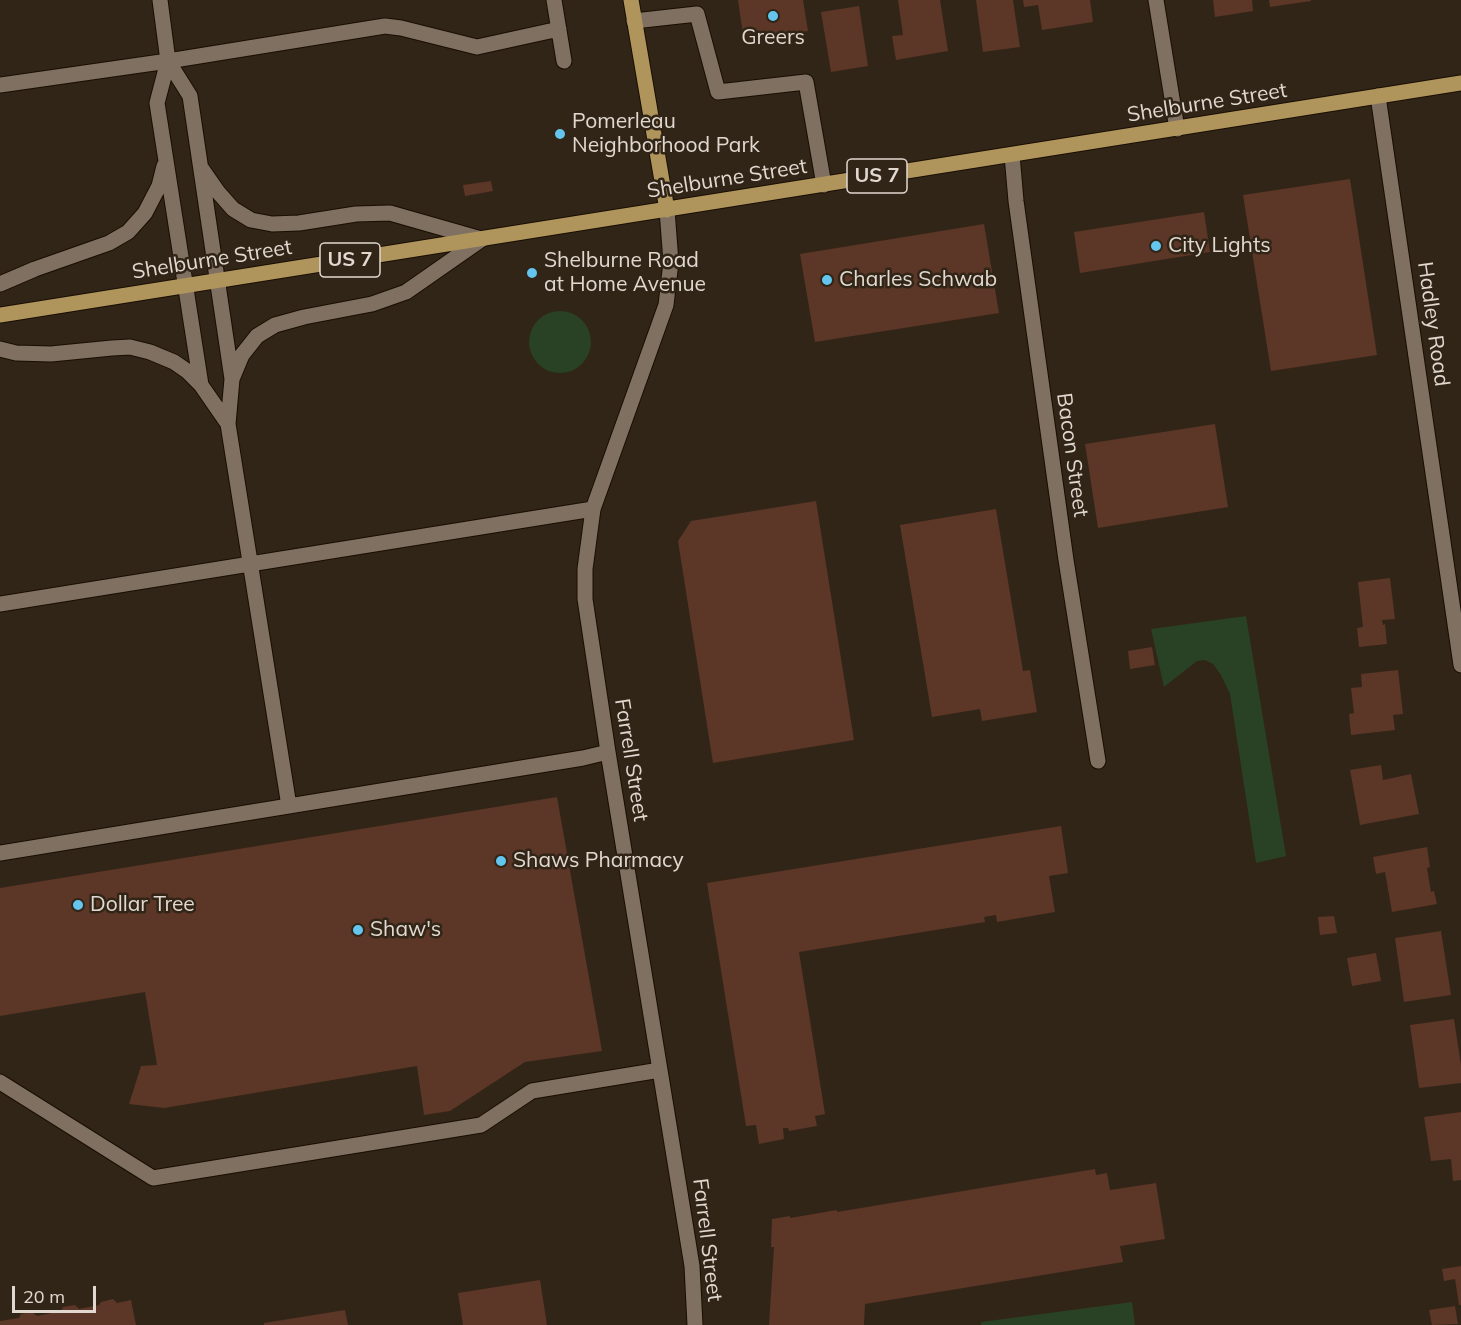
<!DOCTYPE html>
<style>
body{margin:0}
#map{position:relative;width:1461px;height:1325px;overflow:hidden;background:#312517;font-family:Mulish,sans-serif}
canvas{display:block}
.scale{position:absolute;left:12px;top:1286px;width:84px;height:27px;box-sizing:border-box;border:3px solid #e1d8cf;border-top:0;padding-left:8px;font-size:18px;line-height:21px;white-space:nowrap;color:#e1d8cf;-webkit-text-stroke:4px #312517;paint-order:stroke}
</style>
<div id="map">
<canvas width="1461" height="1325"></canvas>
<div class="scale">20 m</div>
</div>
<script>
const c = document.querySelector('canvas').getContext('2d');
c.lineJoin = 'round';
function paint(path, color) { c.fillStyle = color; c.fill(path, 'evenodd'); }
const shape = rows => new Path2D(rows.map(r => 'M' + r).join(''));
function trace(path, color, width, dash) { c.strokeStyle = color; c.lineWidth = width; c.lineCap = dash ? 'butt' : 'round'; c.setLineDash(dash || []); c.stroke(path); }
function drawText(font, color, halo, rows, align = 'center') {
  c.font = font + ' Mulish,sans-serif'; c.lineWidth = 5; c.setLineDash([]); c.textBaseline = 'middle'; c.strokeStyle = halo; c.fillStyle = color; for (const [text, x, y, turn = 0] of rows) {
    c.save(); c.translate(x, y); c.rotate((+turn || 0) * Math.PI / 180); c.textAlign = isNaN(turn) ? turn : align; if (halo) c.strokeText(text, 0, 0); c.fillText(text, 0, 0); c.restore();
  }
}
const green = shape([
 '529 342a31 31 0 1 1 62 0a31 31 0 1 1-62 0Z',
 [1246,616,1286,856,1256,863,1230,694,1221,675,1213,664,1205,660,1197,661,1164,687,1151,629],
 [1132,1302,1135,1325,981,1325,981,1322]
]);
const building = shape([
 [738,0,803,0,808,31,744,41],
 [898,0,940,0,948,51,896,60,892,36,903,35],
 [976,0,1013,0,1020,47,983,52],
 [1023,0,1090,0,1093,22,1042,30,1038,5,1024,7],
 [1213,0,1252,0,1253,11,1215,17],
 [1269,0,1311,0,1311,1,1270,7],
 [859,6,868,66,831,72,821,12],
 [1350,179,1377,355,1271,371,1243,195],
 [491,181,493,191,465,196,463,185],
 [1204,212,1210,252,1080,273,1074,232],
 [984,224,999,313,815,342,800,254],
 [1215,424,1228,507,1098,528,1085,444],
 [816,501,854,740,713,763,678,541,691,521],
 [996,509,1023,671,1030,670,1037,712,982,721,980,709,932,717,900,525],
 [1390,578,1395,619,1382,620,1383,625,1385,624,1387,644,1359,647,1357,628,1363,627,1358,582],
 [1152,647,1155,665,1130,669,1128,651],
 [1398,670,1403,714,1393,715,1395,730,1351,735,1349,714,1354,713,1351,688,1362,687,1361,674],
 [1381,765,1383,780,1411,774,1419,814,1360,825,1350,770],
 [557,797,602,1051,525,1062,450,1111,424,1115,417,1066,164,1108,129,1104,141,1066,157,1065,145,992,0,1016,0,888],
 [1061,826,1068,873,1049,876,1055,912,997,922,996,915,984,917,985,922,799,952,825,1114,815,1116,817,1126,789,1131,788,1128,783,1128,784,1139,759,1144,756,1125,746,1126,707,883],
 [1427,847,1430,867,1427,868,1431,892,1434,891,1437,904,1392,912,1385,872,1376,874,1373,857],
 [1334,916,1337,933,1320,935,1318,917],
 [1441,931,1451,995,1404,1002,1395,938],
 [1376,953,1381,981,1352,986,1347,958],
 [1454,1019,1461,1065,1461,1083,1419,1088,1410,1025],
 [1461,1112,1461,1180,1453,1181,1451,1159,1431,1161,1424,1117],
 [1095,1169,1096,1175,1107,1173,1110,1190,1156,1183,1165,1239,1120,1246,1123,1262,865,1304,864,1325,769,1325,774,1247,771,1247,772,1219,790,1216,790,1218,837,1210,837,1212],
 [1461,1266,1461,1305,1459,1305,1455,1279,1444,1281,1442,1269],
 [540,1280,547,1325,463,1325,458,1293],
 [113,1299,117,1303,131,1300,136,1325,0,1325,0,1321,19,1318,21,1314,32,1312,37,1316,61,1311,63,1307,75,1305,79,1309,99,1305,101,1302],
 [1455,1306,1458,1324,1432,1325,1429,1310],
 [345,1310,348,1325,264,1325,264,1323]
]);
const minor = shape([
 [160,0,168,61,157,103,201,385],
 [554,0,564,61],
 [1156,0,1177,129],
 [634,21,697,14,718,92,806,82,824,185],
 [168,61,190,96,232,379,228,424,289,806],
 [0,85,168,61,385,26,401,28,477,47,559,29],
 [1378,96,1461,665],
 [1012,155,1016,201,1066,560,1098,761],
 [202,169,218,192,233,209,251,220,272,224,299,223,356,214,390,213,481,239],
 [667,210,671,262,666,305,593,509,585,569,585,599,608,752,692,1266,695,1325],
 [0,284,35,269,109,243,128,232,145,213,159,186,164,166],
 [0,349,16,353,51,354,112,348,130,347,150,352,174,362,187,371,201,385,228,424],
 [232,379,242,355,257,336,275,325,304,317,372,304,406,292,482,239],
 [0,604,593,509],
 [0,853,583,758,608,752],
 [0,1082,153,1178,481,1125,532,1091,660,1070]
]);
const major = shape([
 [631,0,667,210],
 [0,315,1461,83]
]);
const markers = [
 [773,16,6,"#64c5ee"],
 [560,134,6,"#64c5ee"],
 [1156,246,6,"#64c5ee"],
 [532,273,6,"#64c5ee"],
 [827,280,6,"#64c5ee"],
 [501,861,6,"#64c5ee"],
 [78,905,6,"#64c5ee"],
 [358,930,6,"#64c5ee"]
];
const shields = [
 [877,176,60],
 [350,260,60]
];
const shieldNames = [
 ["US 7",877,176],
 ["US 7",350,260]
];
const poiNames = [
 ["Greers",773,38,"center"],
 ["Pomerleau",572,122],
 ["Neighborhood Park",572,146],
 ["City Lights",1168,246],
 ["Shelburne Road",544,261],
 ["at Home Avenue",544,285],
 ["Charles Schwab",839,280],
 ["Shaws Pharmacy",513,861],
 ["Dollar Tree",90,905],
 ["Shaw's",370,930]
];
const streetNames = [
 ["Shelburne Street",1207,103,-9],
 ["Shelburne Street",727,179,-9],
 ["Shelburne Street",212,260,-9],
 ["Hadley Road",1433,324,82],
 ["Bacon Street",1072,455,82],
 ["Farrell Street",631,760,81],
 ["Farrell Street",707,1240,83]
];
paint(green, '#294124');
paint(building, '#5c3626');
trace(minor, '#190e03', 17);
trace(major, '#190e03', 17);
trace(minor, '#7f7061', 15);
trace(major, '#af955c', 15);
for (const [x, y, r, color] of markers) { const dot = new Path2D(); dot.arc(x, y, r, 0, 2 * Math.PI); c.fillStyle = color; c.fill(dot); trace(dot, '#312517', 2); }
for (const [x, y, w] of shields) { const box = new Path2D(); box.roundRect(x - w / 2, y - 17, w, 34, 4.5); c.fillStyle = '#312517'; c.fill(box); trace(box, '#e1d8cf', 1.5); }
drawText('bold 20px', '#e1d8cf', null, shieldNames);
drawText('21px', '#e1d8cf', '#312517', poiNames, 'left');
drawText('21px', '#e1d8cf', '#312517', streetNames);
</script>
